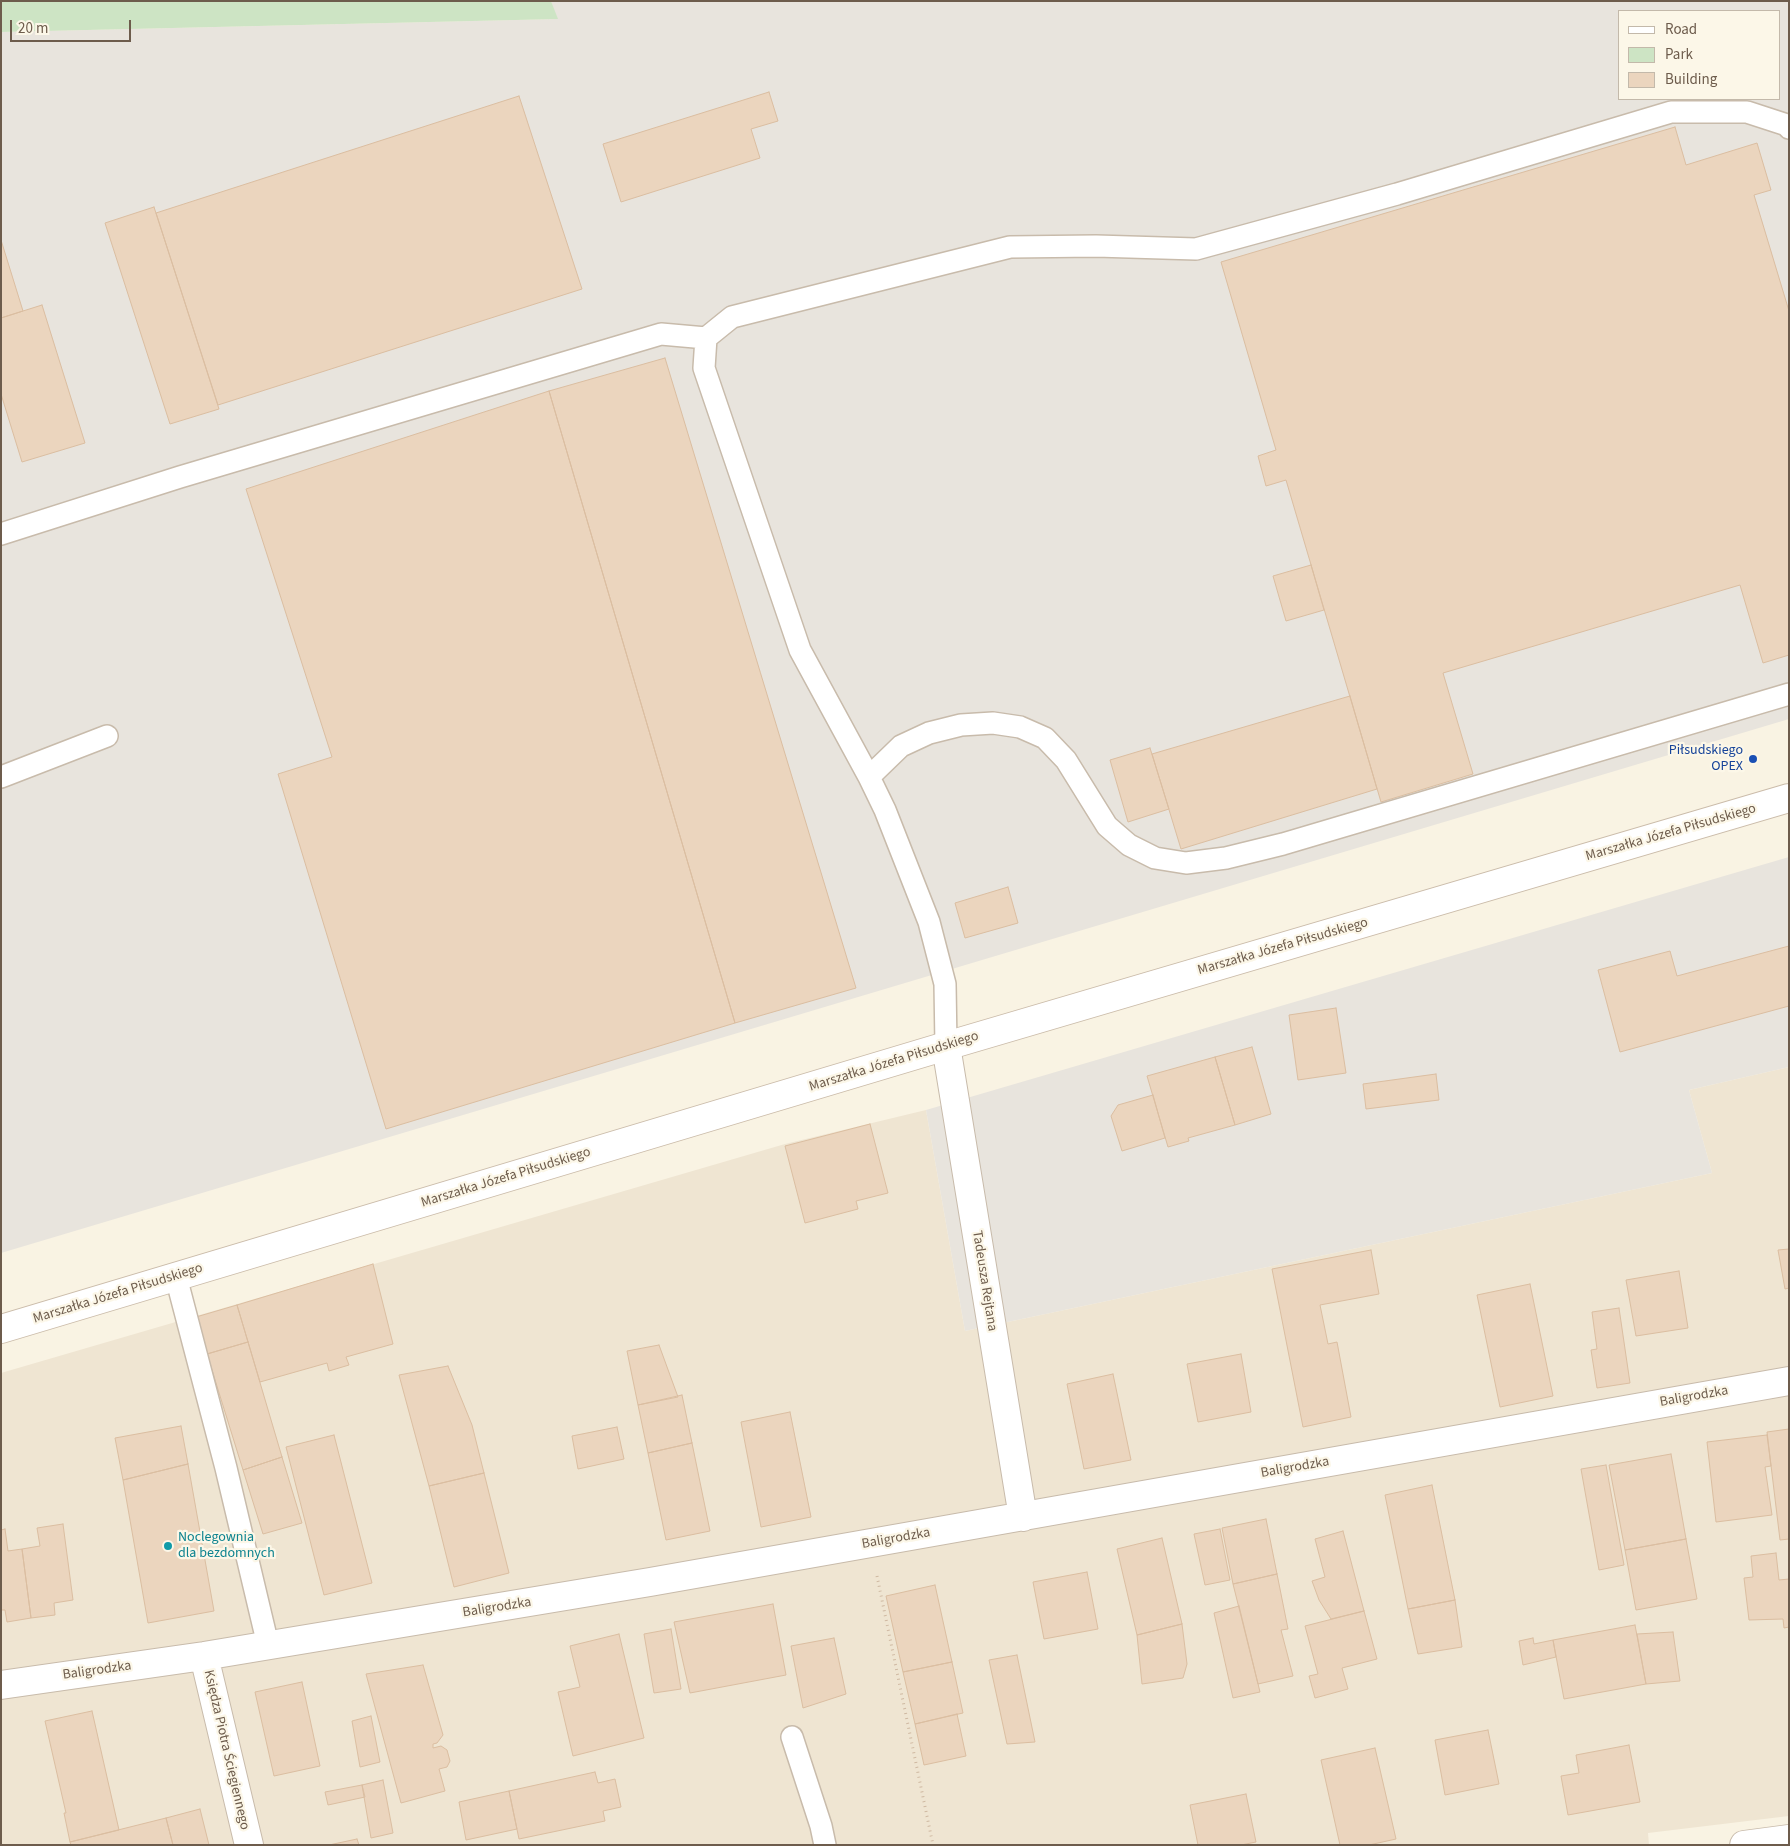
<!DOCTYPE html>
<meta charset="utf-8">
<style>
body{margin:0}
#map{position:relative;width:1790px;height:1846px;overflow:hidden;background:#f9f3e3;font-family:"Source Sans 3",sans-serif}
canvas{display:block}
.frame{position:absolute;inset:0;border:2px solid #6d5c4c;pointer-events:none}
.legend{position:absolute;left:1618px;top:10px;width:162px;height:90px;box-sizing:border-box;background:#fcf7e8;border:1px solid #c3b9aa;margin:0;padding:6px 9px;list-style:none;font-size:15px;color:#6d5c4c}
.legend li{display:flex;align-items:center;gap:10px;height:25px}
.legend b{width:25px;border:1px solid #c3b9aa}
.scale{position:absolute;left:10px;top:20px;width:121px;height:22px;box-sizing:border-box;border:2px solid #6d5c4c;border-top:0;padding-left:6px;font-size:15px;line-height:18px;white-space:nowrap;color:#6d5c4c;-webkit-text-stroke:4px #fcf7e8;paint-order:stroke}
</style>
<div id="map">
<canvas width="1790" height="1846"></canvas>
<div class="frame"></div>
<ul class="legend">
<li><b style="height:6px;background:#fff"></b>Road</li>
<li><b style="height:14px;background:#cde4c4"></b>Park</li>
<li><b style="height:14px;background:#ebd5be"></b>Building</li>
</ul>
<div class="scale">20 m</div>
</div>
<script>
const c = document.querySelector('canvas').getContext('2d');
c.lineJoin = 'round';
function paint(path, color) { c.fillStyle = color; c.fill(path, 'evenodd'); }
const shape = rows => new Path2D(rows.map(r => 'M' + r).join(''));
function trace(path, color, width, dash) { c.strokeStyle = color; c.lineWidth = width; c.lineCap = dash ? 'butt' : 'round'; c.setLineDash(dash || []); c.stroke(path); }
function drawText(font, color, halo, rows, align = 'center') {
  c.font = font + ' "Source Sans 3",sans-serif'; c.lineWidth = 4.5; c.setLineDash([]); c.textBaseline = 'middle'; c.strokeStyle = halo; c.fillStyle = color; for (const [text, x, y, turn = 0] of rows) {
    c.save(); c.translate(x, y); c.rotate((+turn || 0) * Math.PI / 180); c.textAlign = isNaN(turn) ? turn : align; if (halo) c.strokeText(text, 0, 0); c.fillText(text, 0, 0); c.restore();
  }
}
const residential = shape([
 [1789,1067,1789,1816,1648,1833,1649,1845,1,1845,1,1373,785,1144,926,1110,965,1331,1712,1173,1689,1090]
]);
const industrial = shape([
 [551,1,1789,1,1789,719,1,1253,1,32,557,19],
 [1619,11,1779,11,1779,99,1619,99],
 [1789,857,1789,1067,1689,1090,1712,1173,965,1331,926,1110]
]);
const green = shape([
 [1,1,551,1,558,19,1,32]
]);
const building = shape([
 [769,92,778,121,751,129,760,158,621,202,603,144,769,92],
 [519,96,582,289,218,405,156,213,519,96],
 [1675,127,1686,165,1757,143,1771,190,1754,195,1789,311,1789,655,1763,663,1740,585,1443,673,1473,774,1381,802,1286,480,1266,486,1258,456,1276,450,1221,262,1675,127],
 [154,207,219,409,170,424,105,223,154,207],
 [1,240,23,311,1,318,1,240],
 [42,305,85,443,22,462,1,394,1,318,42,305],
 [665,358,856,988,735,1023,549,391,665,358],
 [549,391,735,1023,386,1129,278,774,332,757,246,489,549,391],
 [1311,565,1324,610,1286,621,1273,576,1311,565],
 [1350,696,1377,789,1181,849,1152,754,1350,696],
 [1150,748,1169,809,1128,822,1110,760,1150,748],
 [1008,887,1018,923,965,938,955,903,1008,887],
 [1789,946,1789,1006,1620,1052,1598,970,1670,951,1677,976,1789,946],
 [1336,1008,1346,1073,1298,1080,1289,1015,1336,1008],
 [1252,1047,1271,1114,1235,1125,1215,1057,1252,1047],
 [1215,1057,1235,1125,1188,1138,1189,1141,1168,1147,1147,1076,1215,1057],
 [1436,1074,1439,1100,1366,1109,1363,1084,1436,1074],
 [1153,1095,1165,1138,1122,1151,1111,1116,1118,1105,1153,1095],
 [870,1124,888,1193,856,1201,858,1209,805,1223,785,1146,870,1124],
 [1789,1249,1789,1288,1785,1289,1778,1250,1789,1249],
 [1371,1250,1379,1294,1320,1305,1328,1344,1337,1342,1351,1417,1303,1427,1272,1269,1371,1250],
 [373,1264,393,1344,346,1357,349,1365,329,1371,327,1363,260,1382,237,1305,373,1264],
 [1679,1271,1688,1328,1636,1336,1626,1280,1679,1271],
 [1530,1284,1553,1396,1500,1407,1477,1295,1530,1284],
 [237,1305,248,1342,207,1354,196,1317,237,1305],
 [1619,1308,1630,1383,1597,1388,1591,1350,1597,1349,1592,1312,1619,1308],
 [248,1342,282,1457,243,1470,207,1354,248,1342],
 [659,1345,678,1397,638,1405,627,1351,659,1345],
 [1241,1354,1251,1412,1198,1422,1187,1364,1241,1354],
 [448,1366,472,1425,484,1473,429,1486,399,1375,448,1366],
 [1113,1374,1131,1460,1084,1469,1067,1384,1113,1374],
 [682,1395,692,1443,648,1453,638,1405,682,1395],
 [790,1412,811,1517,761,1527,741,1422,790,1412],
 [181,1426,188,1464,123,1480,115,1438,181,1426],
 [617,1427,624,1459,578,1469,572,1436,617,1427],
 [1789,1429,1789,1539,1780,1540,1767,1432,1789,1429],
 [334,1435,372,1583,324,1595,286,1447,334,1435],
 [1767,1435,1771,1466,1765,1467,1772,1515,1716,1522,1707,1442,1767,1435],
 [692,1443,710,1531,666,1540,648,1453,692,1443],
 [1671,1454,1686,1539,1625,1550,1609,1465,1671,1454],
 [282,1457,302,1523,263,1534,243,1470,282,1457],
 [188,1464,214,1611,148,1623,123,1480,188,1464],
 [1606,1465,1624,1565,1599,1570,1581,1469,1606,1465],
 [484,1473,509,1573,454,1587,429,1486,484,1473],
 [1432,1485,1455,1600,1408,1609,1385,1495,1432,1485],
 [1266,1519,1277,1574,1233,1584,1222,1528,1266,1519],
 [63,1524,73,1600,54,1603,55,1615,31,1618,22,1549,40,1546,37,1528,63,1524],
 [5,1529,8,1551,22,1549,31,1618,7,1622,5,1610,1,1610,1,1530,5,1529],
 [1220,1529,1230,1580,1205,1585,1194,1534,1220,1529],
 [1343,1531,1364,1611,1331,1619,1319,1600,1312,1581,1325,1577,1315,1539,1343,1531],
 [1162,1538,1182,1624,1137,1635,1117,1549,1162,1538],
 [1686,1539,1697,1599,1636,1610,1625,1550,1686,1539],
 [1776,1553,1779,1580,1789,1579,1789,1627,1784,1628,1783,1619,1749,1620,1744,1578,1753,1577,1751,1556,1776,1553],
 [1087,1572,1098,1629,1044,1639,1033,1582,1087,1572],
 [1277,1574,1288,1629,1281,1630,1293,1676,1258,1684,1233,1584,1277,1574],
 [935,1585,952,1662,903,1672,886,1596,935,1585],
 [1455,1600,1462,1647,1418,1654,1408,1609,1455,1600],
 [773,1604,786,1675,690,1693,674,1622,773,1604],
 [1239,1606,1260,1692,1233,1698,1214,1613,1239,1606],
 [1364,1611,1377,1659,1342,1668,1348,1689,1315,1698,1309,1676,1318,1674,1305,1626,1364,1611],
 [1182,1624,1187,1664,1183,1678,1142,1684,1137,1635,1182,1624],
 [1635,1625,1646,1684,1564,1699,1553,1640,1635,1625],
 [671,1629,681,1689,654,1693,644,1634,671,1629],
 [1673,1632,1680,1681,1646,1684,1637,1634,1673,1632],
 [619,1634,644,1738,573,1756,558,1692,580,1687,570,1646,619,1634],
 [834,1638,846,1694,803,1708,791,1646,834,1638],
 [1533,1638,1534,1644,1553,1640,1556,1657,1523,1665,1519,1641,1533,1638],
 [1017,1655,1035,1742,1007,1744,989,1660,1017,1655],
 [952,1662,963,1713,915,1724,903,1672,952,1662],
 [423,1665,443,1735,437,1743,433,1744,433,1748,441,1746,447,1750,450,1761,447,1767,439,1769,445,1791,401,1803,366,1674,423,1665],
 [302,1682,320,1766,274,1776,255,1692,302,1682],
 [92,1711,119,1830,70,1842,64,1813,66,1813,45,1721,92,1711],
 [957,1714,966,1756,924,1765,915,1724,957,1714],
 [371,1716,380,1762,360,1767,352,1721,371,1716],
 [1488,1730,1499,1784,1445,1795,1435,1740,1488,1730],
 [1629,1745,1640,1802,1568,1815,1561,1776,1579,1773,1576,1755,1629,1745],
 [1375,1748,1396,1839,1369,1845,1340,1845,1321,1760,1375,1748],
 [595,1772,598,1783,615,1779,621,1807,603,1811,605,1821,519,1839,509,1791,595,1772],
 [383,1780,393,1833,371,1838,362,1785,383,1780],
 [362,1785,365,1797,328,1805,325,1792,362,1785],
 [509,1791,517,1829,466,1840,459,1802,509,1791],
 [1246,1794,1256,1842,1241,1845,1198,1845,1190,1805,1246,1794],
 [200,1809,209,1845,173,1845,166,1818,200,1809],
 [166,1818,173,1845,71,1845,70,1842,166,1818],
 [357,1839,359,1845,329,1845,357,1839]
]);
const path = shape([
 [877,1576,933,1845]
]);
const lane = shape([
 [706,338,704,368,800,650,869,777,885,810,929,922,945,984,946,1046],
 [1,534,180,477,661,334,706,338,732,317,1010,247,1096,246,1196,249,1397,194,1671,112,1747,112,1787,125,1789,128],
 [1,777,107,736],
 [869,777,901,746,929,733,961,725,993,723,1020,727,1045,738,1066,760,1107,826,1129,845,1155,858,1186,863,1226,858,1283,844,1789,694],
 [176,1277,226,1468,268,1645],
 [792,1737,821,1826,825,1845]
]);
const street = shape([
 [946,1046,1023,1517],
 [204,1656,249,1845],
 [1,1685,204,1656,650,1582,1789,1381],
 [1744,1845,1789,1839]
]);
const secondary = shape([
 [1,1329,946,1046,1789,798]
]);
const markers = [
 [1753,759,5,"#1a4fb4"],
 [168,1546,5,"#0f9aa8"]
];
const transitNames = [
 ["Piłsudskiego",1743,751],
 ["OPEX",1743,767]
];
const streetNames = [
 ["Marszałka Józefa Piłsudskiego",1671,833,-16],
 ["Marszałka Józefa Piłsudskiego",1283,947,-16],
 ["Marszałka Józefa Piłsudskiego",894,1062,-17],
 ["Marszałka Józefa Piłsudskiego",506,1178,-17],
 ["Tadeusza Rejtana",984,1281,81],
 ["Marszałka Józefa Piłsudskiego",118,1294,-17],
 ["Baligrodzka",1694,1397,-10],
 ["Baligrodzka",1295,1468,-10],
 ["Baligrodzka",896,1539,-10],
 ["Baligrodzka",497,1608,-9],
 ["Baligrodzka",97,1671,-8],
 ["Księdza Piotra Ściegiennego",226,1750,77]
];
const cultureNames = [
 ["Noclegownia",178,1538],
 ["dla bezdomnych",178,1554]
];
paint(residential, '#efe5d2');
paint(industrial, '#e8e4dd');
paint(green, '#cde4c4');
paint(building, '#ebd5be');
trace(building, '#dbbea1', 1);
trace(lane, '#c8bbab', 24);
trace(street, '#c8bbab', 30);
trace(secondary, '#cbbcaa', 30);
trace(path, '#cfb9a2', 3, [1, 4]);
trace(lane, '#fff', 21);
trace(street, '#fff', 28);
trace(secondary, '#fff', 28);
for (const [x, y, r, color] of markers) { const dot = new Path2D(); dot.arc(x, y, r, 0, 2 * Math.PI); c.fillStyle = color; c.fill(dot); trace(dot, '#fcf7e8', 2); }
drawText('14px', '#164399', '#fcf7e8', transitNames, 'right');
drawText('14px', '#6d5c4c', '#fcf7e8', streetNames);
drawText('14px', '#0d838f', '#fcf7e8', cultureNames, 'left');
</script>
